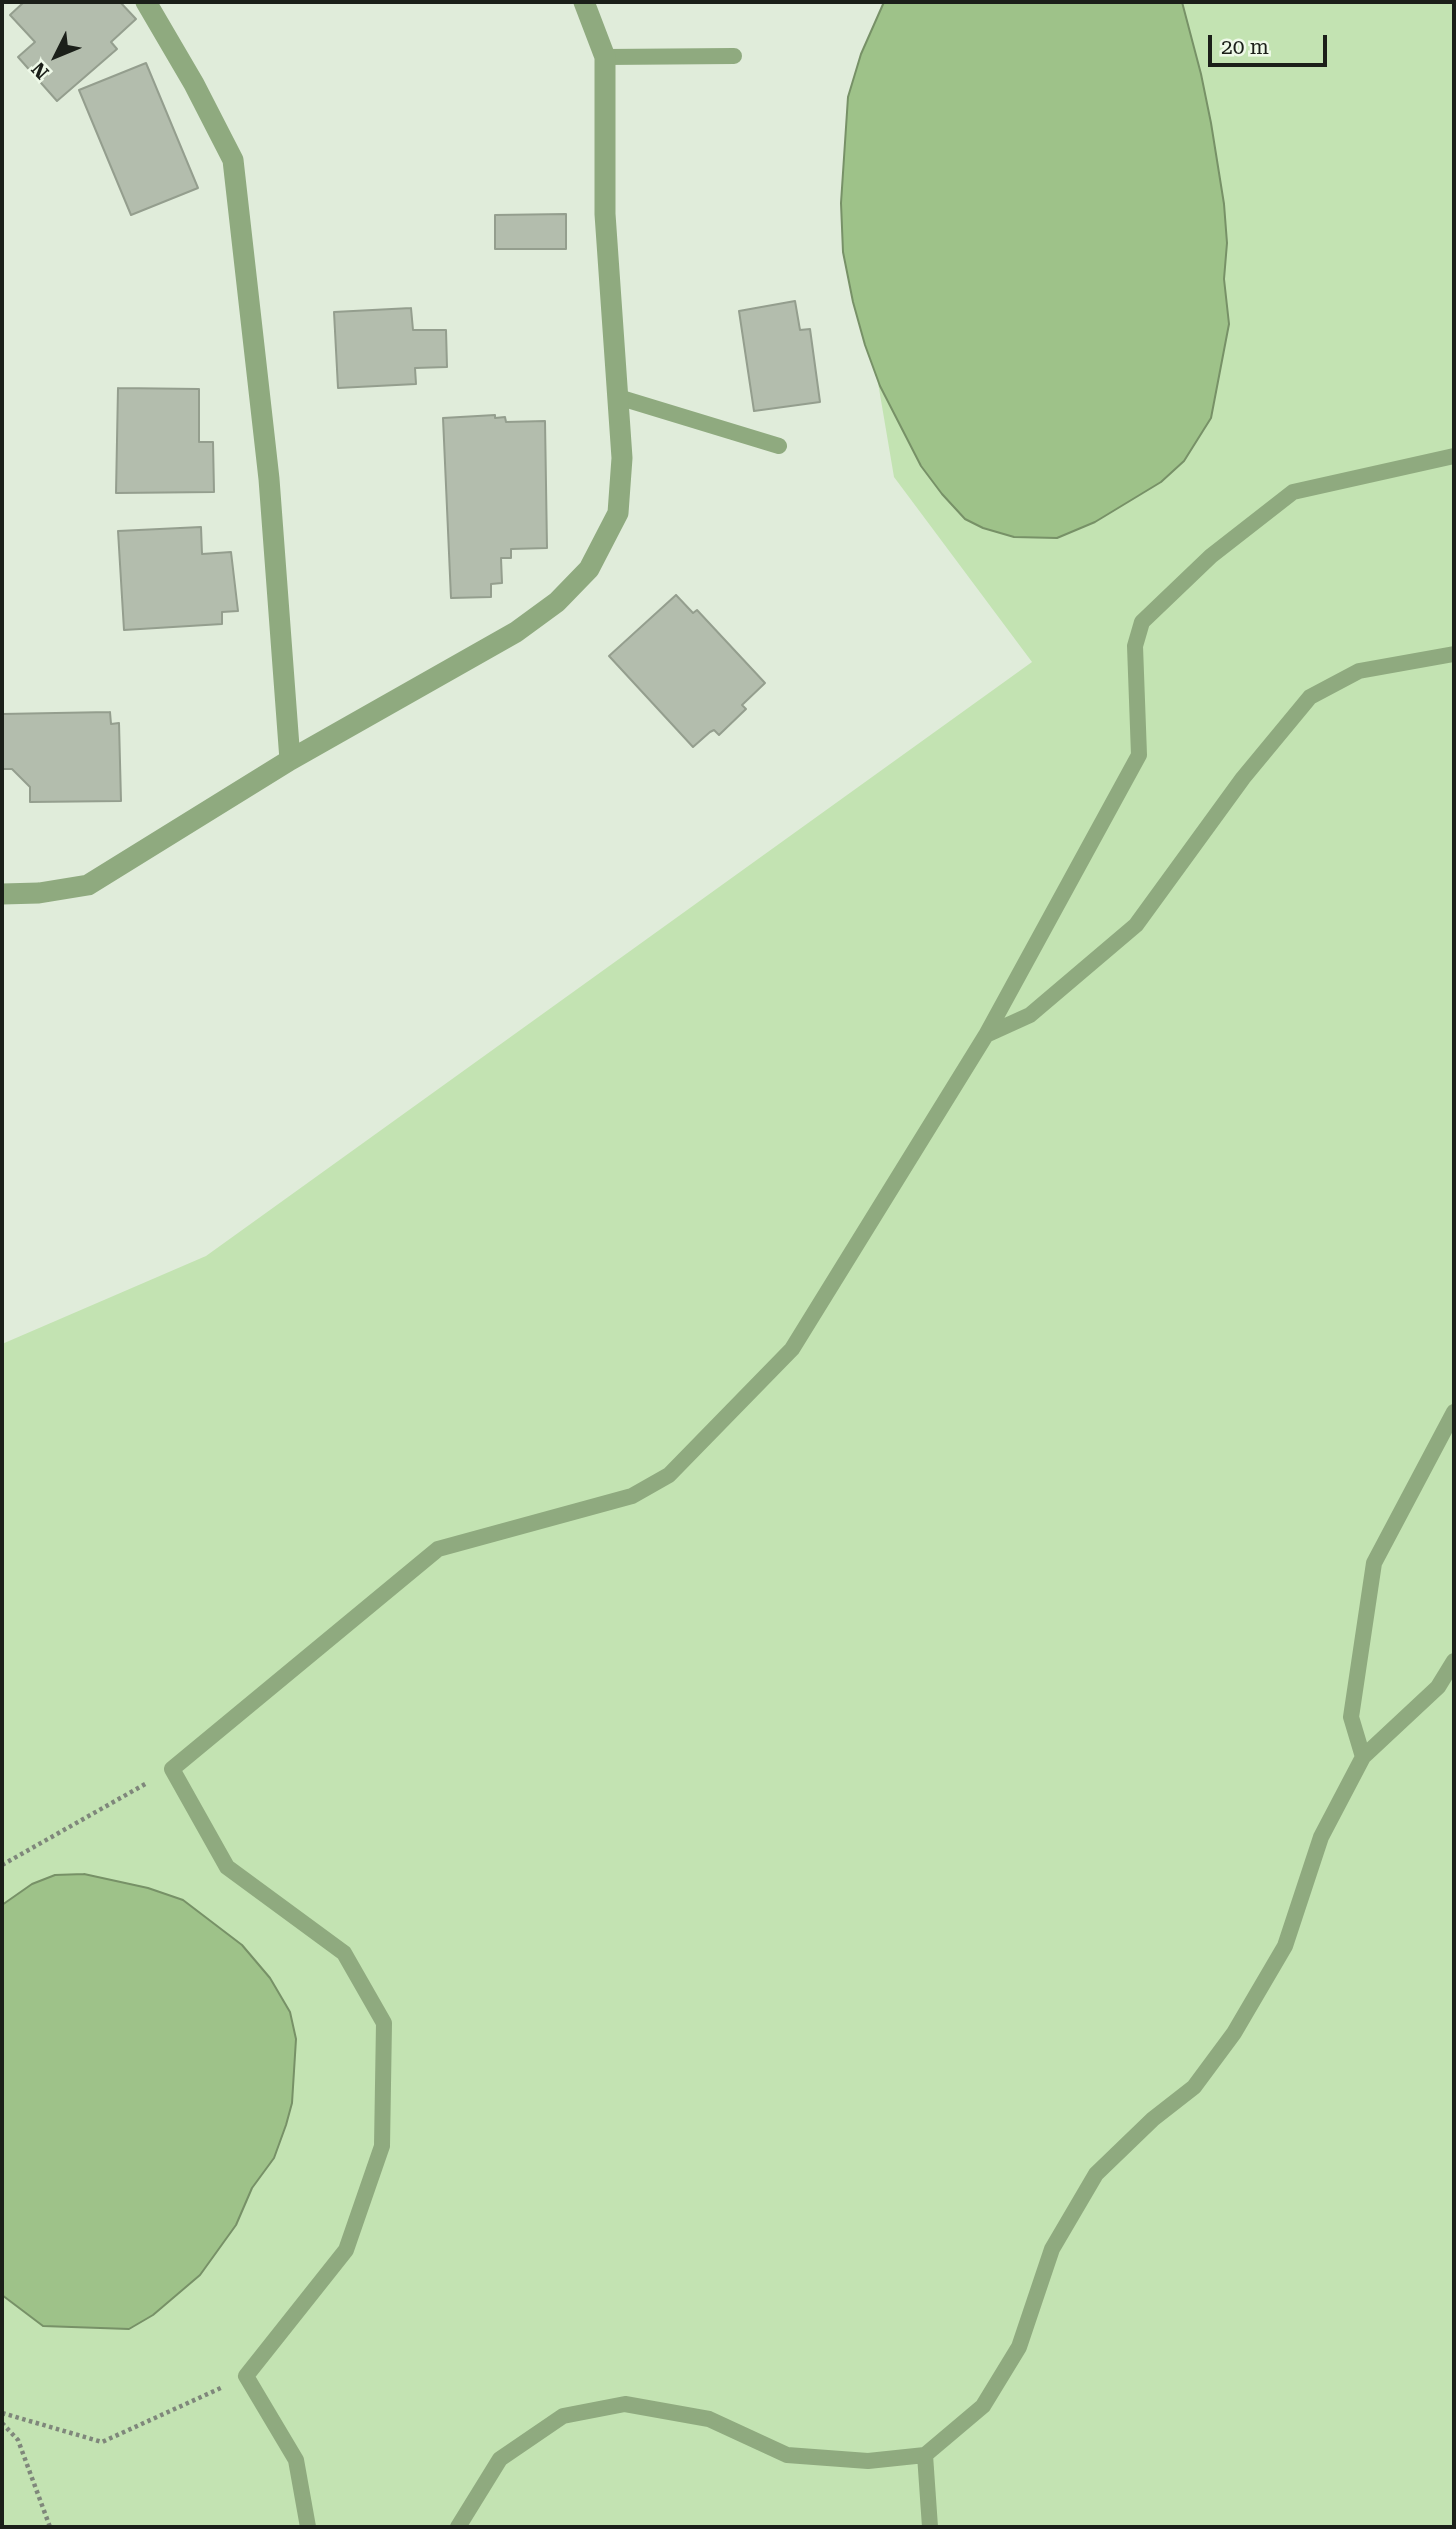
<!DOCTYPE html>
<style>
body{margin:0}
#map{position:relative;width:1456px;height:2529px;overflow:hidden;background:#e0ecda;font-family:"Roboto Serif",serif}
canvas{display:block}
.frame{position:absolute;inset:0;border:4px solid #1b1f19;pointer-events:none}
.north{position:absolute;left:21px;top:21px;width:70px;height:70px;-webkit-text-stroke:5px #eef9e8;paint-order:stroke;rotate:227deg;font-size:19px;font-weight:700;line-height:28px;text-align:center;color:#1b1f19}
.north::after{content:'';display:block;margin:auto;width:24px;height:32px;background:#1b1f19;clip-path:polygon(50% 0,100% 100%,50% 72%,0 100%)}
.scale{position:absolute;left:1208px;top:35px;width:119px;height:32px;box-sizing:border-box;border:4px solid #1b1f19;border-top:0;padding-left:9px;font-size:21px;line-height:24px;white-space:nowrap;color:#1b1f19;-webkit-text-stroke:5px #eef9e8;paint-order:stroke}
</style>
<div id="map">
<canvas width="1456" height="2529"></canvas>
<div class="frame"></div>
<div class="north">N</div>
<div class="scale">20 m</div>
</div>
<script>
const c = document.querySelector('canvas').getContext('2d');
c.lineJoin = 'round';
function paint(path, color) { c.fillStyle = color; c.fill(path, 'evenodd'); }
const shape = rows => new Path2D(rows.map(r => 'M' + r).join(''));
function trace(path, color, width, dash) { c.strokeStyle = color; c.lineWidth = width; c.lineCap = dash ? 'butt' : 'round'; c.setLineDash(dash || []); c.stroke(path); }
const green = shape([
 [903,2,1454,2,1454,2527,2,2527,2,1344,206,1256,1032,662,894,477,855,247]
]);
const water = shape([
 [884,2,1182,2,1201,74,1211,123,1224,204,1227,243,1224,279,1229,324,1211,418,1184,461,1161,482,1095,522,1057,538,1014,537,983,528,965,519,942,494,921,466,880,386,865,345,853,302,843,252,841,203,848,97,861,54,884,2],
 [84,1874,148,1888,183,1900,242,1945,270,1978,290,2012,296,2039,292,2103,286,2125,274,2158,252,2188,236,2225,200,2275,153,2315,129,2329,43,2326,2,2295,2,1905,32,1884,55,1875,84,1874]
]);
const building = shape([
 [24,2,120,2,136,19,111,42,117,49,57,101,18,57,35,42,10,15,24,2],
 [146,63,198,188,131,215,79,90,146,63],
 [566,214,566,249,495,249,495,215,566,214],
 [795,301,800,330,810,329,820,402,754,411,739,311,795,301],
 [411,308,413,330,446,330,447,367,415,368,416,384,338,388,334,312,411,308],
 [118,388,199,389,199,442,213,442,214,492,116,493,118,388],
 [495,415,495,418,505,417,506,422,545,421,547,548,511,549,511,558,501,558,502,583,491,584,491,597,451,598,443,418,495,415],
 [201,527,202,554,231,552,238,611,222,612,222,624,124,630,118,531,201,527],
 [676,595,693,613,697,610,765,683,742,705,746,709,719,735,714,730,710,732,693,747,609,656,676,595],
 [110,712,111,724,119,723,121,801,30,802,30,787,12,769,2,769,2,714,110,712]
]);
const path = shape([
 [2,1865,147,1783],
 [2,2413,102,2442,223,2387],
 [2,2423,18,2440,50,2527]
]);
const service = shape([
 [605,57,734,56],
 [618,397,779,446],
 [986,1035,1139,755,1135,646,1142,622,1211,556,1293,492,1454,456],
 [1363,1757,1351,1717,1374,1563,1454,1412],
 [925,2455,930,2527],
 [308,2527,296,2460,246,2376,346,2250,382,2146,384,2023,344,1953,227,1867,172,1769,438,1549,632,1496,669,1475,792,1349,986,1035,1030,1015,1136,925,1243,778,1310,697,1359,671,1454,654],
 [458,2527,500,2459,563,2416,625,2404,709,2419,787,2455,868,2461,925,2455,983,2406,1019,2347,1052,2249,1096,2174,1153,2119,1194,2087,1234,2033,1285,1946,1321,1837,1363,1757,1438,1687,1454,1661]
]);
const minor = shape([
 [146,2,194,84,233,160,269,479,290,760],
 [2,894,39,893,88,885,290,760,516,632,557,602,589,569,618,513,622,458,605,214,605,57,584,2]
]);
paint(green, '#c3e3b2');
paint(water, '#9ec289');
trace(water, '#779167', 2);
paint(building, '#b3bdad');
trace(building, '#949e8e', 2);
trace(path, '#7f877b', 4.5, [3.5, 3.5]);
trace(service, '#8faa7f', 16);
trace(minor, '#8faa7f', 21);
</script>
